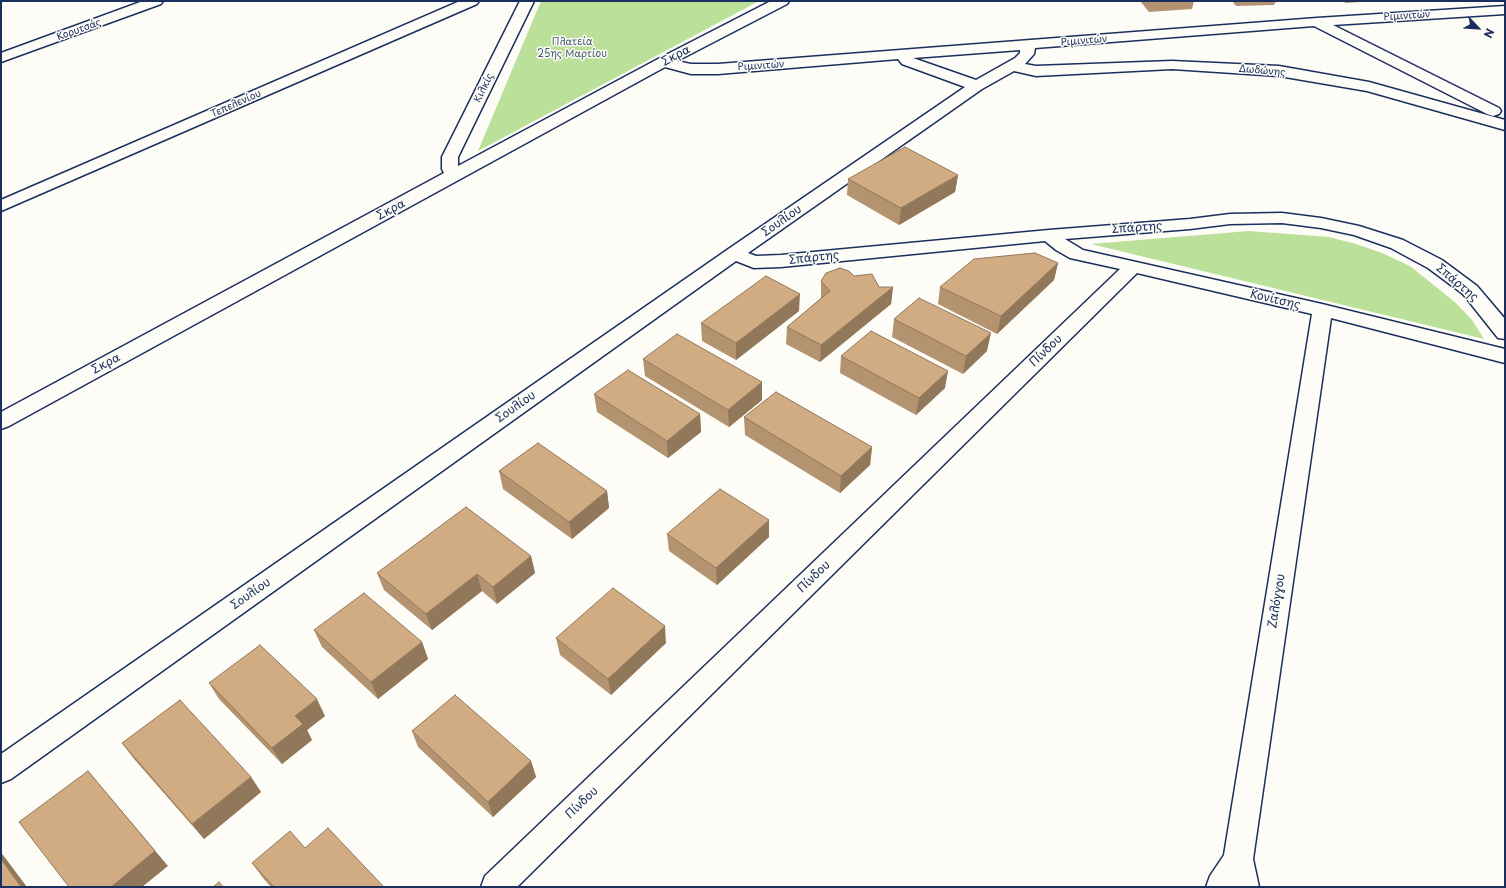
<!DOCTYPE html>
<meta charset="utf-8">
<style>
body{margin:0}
#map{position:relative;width:1506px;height:888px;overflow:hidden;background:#fdfcf7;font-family:"Playpen Sans",sans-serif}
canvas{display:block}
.frame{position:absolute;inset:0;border:2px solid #1b2f5e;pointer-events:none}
.north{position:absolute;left:1458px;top:8px;width:40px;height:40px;-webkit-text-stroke:3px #fdfcf7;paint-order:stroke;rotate:115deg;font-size:11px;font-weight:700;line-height:16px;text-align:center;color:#1b2f5e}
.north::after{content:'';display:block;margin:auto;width:14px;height:18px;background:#1b2f5e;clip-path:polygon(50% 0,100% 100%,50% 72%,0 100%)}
</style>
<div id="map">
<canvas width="1506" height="888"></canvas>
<div class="frame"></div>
<div class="north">N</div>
</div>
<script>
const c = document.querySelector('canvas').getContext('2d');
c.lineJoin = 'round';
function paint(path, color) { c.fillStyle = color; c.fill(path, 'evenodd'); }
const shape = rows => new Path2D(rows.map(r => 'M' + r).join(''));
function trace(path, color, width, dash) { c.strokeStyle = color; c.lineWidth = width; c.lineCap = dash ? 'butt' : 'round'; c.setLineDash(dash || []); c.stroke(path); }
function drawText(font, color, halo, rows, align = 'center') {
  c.font = font + ' "Playpen Sans",sans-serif'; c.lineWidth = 3; c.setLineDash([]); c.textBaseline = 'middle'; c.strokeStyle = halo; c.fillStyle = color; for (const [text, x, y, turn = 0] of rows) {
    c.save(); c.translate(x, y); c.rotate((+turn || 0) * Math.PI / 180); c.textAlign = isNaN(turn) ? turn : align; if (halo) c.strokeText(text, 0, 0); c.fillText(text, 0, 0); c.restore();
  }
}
const green = shape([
 [541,1,759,1,478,151],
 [1249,231,1329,237,1356,244,1382,253,1410,266,1456,303,1472,320,1484,339,1091,244]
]);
const minor = shape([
 [143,1,163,1,161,4,1,62,1,53,143,1],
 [460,1,479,1,477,4,1,211,1,200,460,1],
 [520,1,534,1,458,157,458,166,658,59,771,1,789,1,787,4,677,61,691,64,718,64,1317,18,1505,6,1505,14,1333,25,1499,108,1501,111,1499,114,1493,116,1487,114,1314,26,1035,48,1034,54,1025,64,1036,66,1172,61,1279,66,1369,82,1505,120,1505,130,1367,91,1279,76,1172,69,1036,76,1014,71,982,89,748,253,756,256,781,255,1049,230,1190,219,1230,214,1282,213,1321,218,1359,226,1403,240,1442,260,1477,286,1505,319,1505,339,1498,338,1463,294,1428,268,1391,248,1354,235,1321,228,1282,223,1230,224,1190,229,1065,239,1083,250,1322,304,1505,349,1505,363,1331,318,1253,859,1259,887,1206,887,1210,876,1224,855,1312,314,1137,273,517,887,481,887,485,876,1120,269,1070,258,1056,250,1045,241,781,267,754,268,736,261,11,779,1,783,1,754,727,250,965,87,902,64,898,59,718,74,691,74,665,67,9,426,1,429,1,412,444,173,442,169,442,157,520,1],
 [1020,50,1020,53,1015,58,976,80,913,58,1020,50]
]);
const wall = shape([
 [1140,1,1194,1,1192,9,1149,12],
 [1232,1,1276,1,1274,5,1236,6],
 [1344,1,1376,1,1345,3],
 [958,175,955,192,899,225,847,195,848,179],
 [1058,263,1054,280,997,334,938,304,940,287],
 [854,276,879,287,893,287,891,304,820,362,786,344,787,327,821,298,821,281],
 [799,311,736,360,702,341,701,323],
 [894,319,987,351,963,374,892,337],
 [841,356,945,388,916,415,840,373],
 [643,359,762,382,762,400,729,427,645,376],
 [594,394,700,414,701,432,668,458,597,412],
 [744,417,872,447,870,465,840,493,745,435],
 [499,471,607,491,609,508,572,539,503,489],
 [667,534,769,537,717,585,669,551],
 [531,556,535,573,497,604,482,591,432,630,384,590,377,573],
 [314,630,422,642,428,659,378,699,322,647],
 [556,638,666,643,611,695,560,655],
 [209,683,325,716,307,730,312,740,282,764,219,699],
 [412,731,531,761,536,777,493,817,418,747],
 [122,743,251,777,261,792,204,839,134,759],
 [252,863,384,887,271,887,263,878]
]);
const shadedWall = shape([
 [958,175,955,192,899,225,901,208],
 [1058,263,1054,280,997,334,1001,316],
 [893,287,891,304,820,362,821,345],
 [800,294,799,311,736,360,736,343],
 [991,333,987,351,963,374,966,356],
 [948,371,945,388,916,415,919,398],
 [762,382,762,400,729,427,728,410],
 [700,414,701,432,668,458,667,441],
 [872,447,870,465,840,493,841,476],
 [607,491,609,508,572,539,569,522],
 [769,520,769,537,717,585,716,568],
 [531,556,535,573,497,604,493,587],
 [477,574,482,591,432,630,426,614],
 [665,626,666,643,611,695,608,679],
 [422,642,428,659,378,699,371,682],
 [317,699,325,716,307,730,312,740,282,764,272,748,295,716],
 [531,761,536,777,493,817,488,802],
 [88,771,168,866,142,887,111,887],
 [251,777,261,792,204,839,192,824],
 [1,853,3,855,27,887,21,887,1,859]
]);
const building = shape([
 [905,147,958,175,901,208,848,179,905,147],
 [1035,253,1058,263,1001,316,940,287,974,259,1035,253],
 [840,268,849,271,854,276,872,274,879,287,893,287,821,345,787,327,830,291,821,281,826,273,840,268],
 [766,276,800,294,736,343,701,323,766,276],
 [919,298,991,333,966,356,894,319,919,298],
 [871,331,948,371,919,398,841,356,871,331],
 [677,334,762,382,728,410,643,359,677,334],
 [628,370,700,414,667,441,594,394,628,370],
 [776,392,872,447,841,476,744,417,776,392],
 [538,443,607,491,569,522,499,471,538,443],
 [720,489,769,520,716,568,667,534,720,489],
 [466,507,531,556,493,587,477,574,426,614,377,573,466,507],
 [613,588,665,626,608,679,556,638,613,588],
 [364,593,422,642,371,682,314,630,364,593],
 [260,645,317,699,295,716,303,724,272,748,209,683,260,645],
 [455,695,531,761,488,802,412,731,455,695],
 [180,700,251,777,192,824,122,743,180,700],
 [88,771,155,851,111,887,69,887,19,822,88,771],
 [328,828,384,887,274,887,252,863,290,831,305,848,328,828],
 [1,859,21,887,1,887,1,859],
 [219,882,223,887,213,887,219,882]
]);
const farStreetnames = [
 ["Ριμινιτών",1407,16,-4],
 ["Κορυτσάς",79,30,-20],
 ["Ριμινιτών",1084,41,-5],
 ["Ριμινιτών",761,66,-4],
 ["Δωδώνης",1262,71,5],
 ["Κιλκίς",484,88,-64],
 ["Τεπελενίου",236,104,-24]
];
const farParknames = [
 ["Πλατεία",572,42],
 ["25ης Μαρτίου",572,54]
];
const streetNames = [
 ["Σκρα",676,56,-28],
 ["Σκρα",391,210,-28],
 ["Σουλίου",782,221,-35],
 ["Σπάρτης",1137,228,-4],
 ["Σπάρτης",814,258,-6],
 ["Σπάρτης",1457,283,40],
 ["Κονίτσης",1275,300,13],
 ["Πίνδου",1046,351,-44],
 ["Σκρα",106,364,-28],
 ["Σουλίου",516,407,-35],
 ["Πίνδου",814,577,-44],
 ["Σουλίου",251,594,-35],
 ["Ζαλόγγου",1277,601,-81],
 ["Πίνδου",582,803,-44]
];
paint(green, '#bbe09a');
trace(minor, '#1b2f5e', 3);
paint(minor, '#fdfcf7');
paint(wall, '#b49370');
paint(shadedWall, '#92785b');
paint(building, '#d1ab82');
trace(building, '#92785b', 1);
drawText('10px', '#1b2f5e', '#fdfcf7', farStreetnames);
drawText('10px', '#435b6d', '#fdfcf7', farParknames);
drawText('12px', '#1b2f5e', '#fdfcf7', streetNames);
</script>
